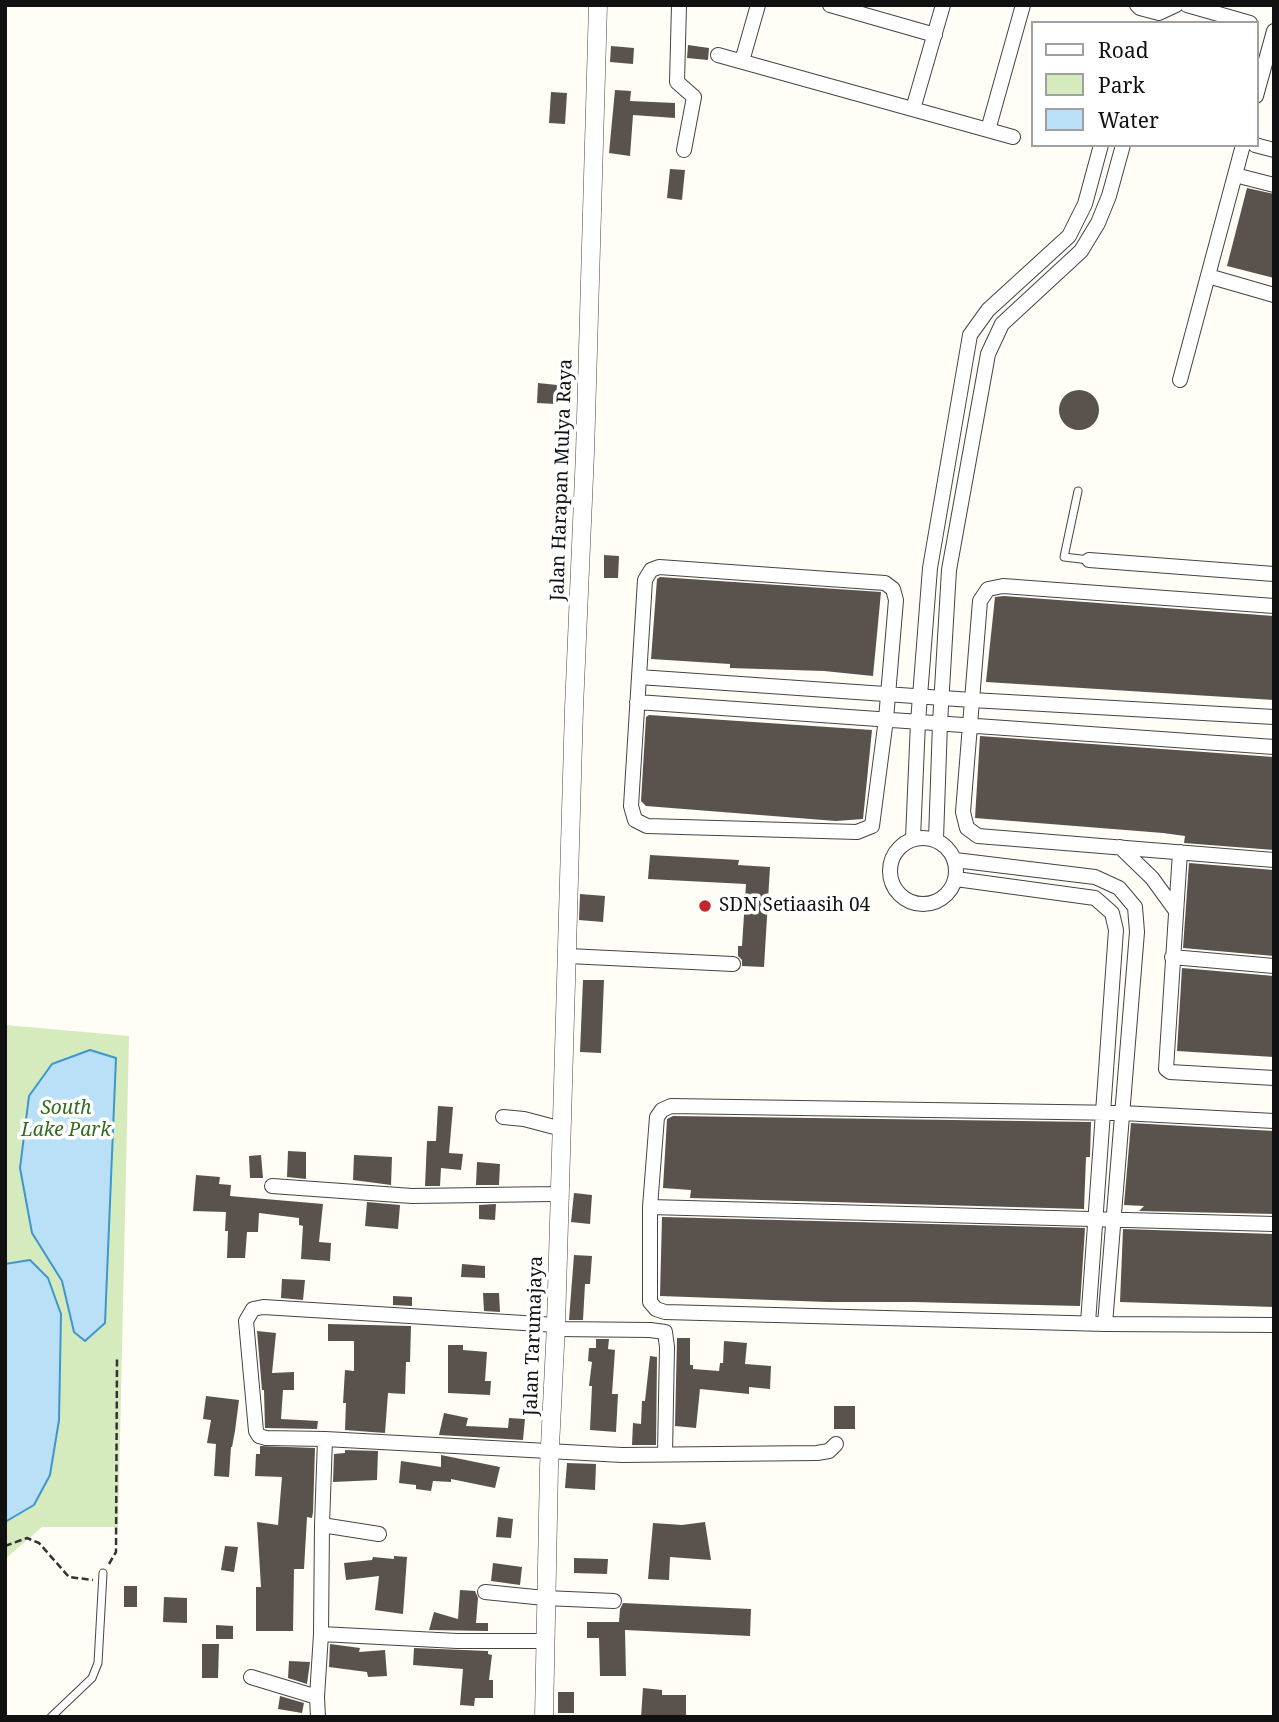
<!DOCTYPE html>
<style>
body{margin:0}
#map{position:relative;width:1279px;height:1722px;overflow:hidden;background:#fffdf5;font-family:"Noto Serif",serif}
canvas{display:block}
.frame{position:absolute;inset:0;border:7px solid #111;pointer-events:none}
.legend{position:absolute;left:1031px;top:21px;width:228px;height:126px;box-sizing:border-box;background:#fff;border:2px solid #a0a0a0;margin:0;padding:9px 12px;list-style:none;font-size:21px;color:#111}
.legend li{display:flex;align-items:center;gap:14px;height:35px}
.legend b{width:35px;border:2px solid #a0a0a0}
</style>
<div id="map">
<canvas width="1279" height="1722"></canvas>
<div class="frame"></div>
<ul class="legend">
<li><b style="height:9px;background:#fff"></b>Road</li>
<li><b style="height:19px;background:#d5ebbd"></b>Park</li>
<li><b style="height:19px;background:#b9e0f7"></b>Water</li>
</ul>
</div>
<script>
const c = document.querySelector('canvas').getContext('2d');
c.lineJoin = 'round';
function paint(path, color) { c.fillStyle = color; c.fill(path, 'evenodd'); }
const shape = rows => new Path2D(rows.map(r => 'M' + r).join(''));
function trace(path, color, width, dash) { c.strokeStyle = color; c.lineWidth = width; c.lineCap = dash ? 'butt' : 'round'; c.setLineDash(dash || []); c.stroke(path); }
function drawText(font, color, halo, rows, align = 'center') {
  c.font = font + ' "Noto Serif",serif'; c.lineWidth = 7; c.setLineDash([]); c.textBaseline = 'middle'; c.strokeStyle = halo; c.fillStyle = color; for (const [text, x, y, turn = 0] of rows) {
    c.save(); c.translate(x, y); c.rotate((+turn || 0) * Math.PI / 180); c.textAlign = isNaN(turn) ? turn : align; if (halo) c.strokeText(text, 0, 0); c.fillText(text, 0, 0); c.restore();
  }
}
const green = shape([
 [5,1025,129,1036,118,1527,42,1527,5,1559]
]);
const water = shape([
 [90,1050,116,1058,105,1323,85,1341,74,1332,62,1281,32,1233,20,1168,29,1096,52,1064,90,1050],
 [30,1260,48,1278,61,1314,59,1420,50,1475,34,1505,5,1522,5,1264,30,1260]
]);
const building = shape([
 [688,45,709,48,708,60,687,58],
 [611,46,634,48,633,64,610,62],
 [615,90,631,91,630,101,675,103,675,118,633,115,630,156,609,153],
 [551,92,567,93,565,124,549,123],
 [670,169,685,170,682,200,667,198],
 [1247,188,1274,194,1274,278,1227,266],
 [538,383,557,385,556,404,537,403],
 '1059 410a20 20 0 1 1 40 0a20 20 0 1 1-40 0Z',
 [604,555,619,556,618,578,604,578],
 [660,577,881,592,873,676,824,671,730,668,730,664,651,659,657,579],
 [1004,596,1274,616,1274,700,986,682,995,597],
 [649,715,872,730,863,819,836,821,646,806,641,801,646,717],
 [980,736,1274,757,1274,850,1184,843,1185,836,1163,833,975,818],
 [650,855,739,860,738,865,770,867,764,967,742,966,742,960,738,956,738,946,742,946,746,884,648,879],
 [1189,863,1274,870,1274,956,1183,948],
 [580,894,605,896,603,922,579,920],
 [1182,968,1274,976,1274,1057,1177,1051],
 [583,980,604,980,601,1053,580,1052],
 [438,1106,453,1107,449,1153,463,1154,461,1170,441,1168,440,1186,425,1186,427,1141,436,1141],
 [673,1116,1091,1122,1090,1157,1086,1157,1084,1209,690,1198,691,1190,663,1188,667,1119],
 [1131,1123,1274,1131,1274,1214,1139,1211,1144,1206,1124,1205],
 [288,1151,306,1152,306,1179,287,1177],
 [261,1155,263,1178,250,1178,249,1156],
 [354,1155,392,1157,391,1185,353,1180],
 [477,1162,500,1164,499,1185,476,1185],
 [196,1175,220,1177,219,1184,231,1185,230,1196,323,1204,319,1242,331,1243,330,1261,301,1259,303,1226,299,1225,299,1218,259,1213,258,1232,247,1232,245,1258,227,1258,228,1231,225,1231,226,1212,193,1211],
 [574,1193,592,1195,590,1224,571,1222],
 [367,1202,400,1205,398,1229,365,1226],
 [496,1204,495,1220,479,1219,479,1205],
 [662,1217,1085,1228,1080,1306,913,1302,828,1302,660,1296],
 [1123,1229,1274,1234,1274,1307,1120,1302],
 [574,1255,592,1256,590,1284,585,1284,583,1320,569,1320],
 [462,1264,485,1266,485,1278,461,1277],
 [282,1279,305,1280,303,1300,281,1298],
 [483,1293,499,1293,500,1312,484,1311],
 [393,1296,412,1297,412,1306,393,1305],
 [328,1324,411,1326,410,1362,406,1362,405,1394,388,1393,385,1433,345,1430,346,1403,343,1403,345,1370,354,1371,354,1341,328,1341],
 [257,1331,276,1333,272,1373,294,1372,294,1390,283,1390,281,1419,318,1421,317,1429,265,1428,264,1390,262,1390],
 [677,1338,690,1338,690,1365,693,1365,693,1369,719,1371,720,1363,723,1363,724,1341,747,1343,745,1364,771,1366,770,1389,749,1387,749,1394,700,1389,696,1428,675,1426],
 [596,1339,609,1339,608,1349,615,1350,612,1394,618,1394,616,1432,590,1430,592,1386,589,1386,592,1362,588,1361,589,1348,596,1348],
 [448,1345,463,1345,463,1350,487,1352,485,1381,491,1381,490,1395,448,1393],
 [650,1356,657,1357,656,1445,632,1445,633,1423,641,1424,642,1401,645,1401],
 [206,1396,239,1400,235,1431,232,1447,231,1447,229,1477,214,1476,216,1444,207,1443,211,1420,203,1419],
 [834,1406,855,1406,855,1429,834,1429],
 [444,1413,468,1418,466,1426,508,1428,509,1418,525,1419,523,1440,439,1435],
 [260,1446,315,1448,313,1512,312,1518,307,1517,304,1569,294,1569,293,1631,256,1631,256,1587,261,1587,257,1522,278,1525,282,1477,255,1476,256,1454,260,1454],
 [345,1450,378,1451,377,1480,333,1482,334,1454,345,1453],
 [441,1455,500,1467,495,1488,451,1479,451,1482,433,1481,431,1491,416,1489,416,1485,399,1483,401,1461,441,1467],
 [567,1463,596,1464,595,1490,565,1488],
 [498,1517,513,1519,511,1538,496,1537],
 [705,1522,711,1560,670,1557,669,1580,648,1579,653,1523,682,1525],
 [225,1546,238,1547,234,1572,221,1570],
 [394,1556,407,1557,403,1614,375,1610,379,1576,346,1580,344,1563,372,1560,373,1557,394,1559],
 [574,1558,608,1559,607,1574,574,1573],
 [493,1563,522,1567,520,1585,491,1581],
 [124,1586,137,1586,137,1607,124,1607],
 [460,1590,475,1591,478,1598,476,1623,488,1623,488,1631,429,1630,434,1612,458,1619],
 [164,1597,187,1598,187,1623,163,1622],
 [623,1603,751,1609,750,1636,625,1630,626,1676,600,1676,599,1638,587,1638,587,1622,619,1622,620,1609],
 [216,1625,233,1626,233,1639,216,1639],
 [202,1644,219,1644,218,1678,202,1678],
 [330,1644,360,1648,359,1652,385,1650,387,1676,368,1677,367,1672,329,1667],
 [414,1648,488,1651,488,1654,492,1655,489,1680,493,1680,493,1698,475,1698,474,1706,460,1705,463,1669,413,1665],
 [289,1661,310,1662,307,1684,288,1678],
 [643,1688,662,1690,662,1695,686,1695,686,1717,641,1717],
 [558,1692,574,1692,574,1713,558,1713],
 [280,1696,304,1703,302,1713,278,1709]
]);
const path = shape([
 [5,1546,27,1538,39,1543,69,1577,93,1580],
 [109,1564,116,1552,117,1358]
]);
const service = shape([
 [1078,491,1064,557,1089,560],
 [51,1717,92,1678,98,1663,103,1573]
]);
const minor = shape([
 [679,5,677,82,694,97,684,150],
 [830,5,935,35],
 [1137,5,1140,8,1159,13,1176,5],
 [1187,5,1250,23],
 [718,55,1013,137],
 [742,61,758,5],
 [1256,96,1274,31],
 [913,109,943,5],
 [988,130,1023,5],
 [1255,145,1274,150],
 [1235,175,1274,185],
 [1208,276,1274,295],
 [1180,380,1243,145],
 [1089,560,1274,574],
 [659,567,885,583,893,589,896,600,886,719,872,826,857,832,647,826,635,820,631,806,645,580,651,570,659,567],
 [1274,606,1003,586,988,589,980,601,963,812,967,828,978,836,1274,860],
 [639,677,972,700,1274,717],
 [637,702,1274,747],
 [913,838,918,722,930,568,970,335,988,310,1069,236,1085,204,1101,145],
 '890 871a33 33 0 1 1 66 0a33 33 0 1 1-66 0Z',
 [936,839,940,723,949,570,988,354,1002,324,1081,251,1098,223,1109,196,1123,145],
 [1120,847,1152,878,1176,911],
 [1180,852,1166,1069,1170,1072,1274,1078],
 [955,860,1095,877,1119,888,1135,907,1137,932,1105,1324],
 [956,879,1095,898,1112,913,1116,930,1088,1323],
 [568,956,733,964],
 [1172,957,1274,966],
 [503,1117,524,1119,562,1129],
 [1274,1121,1122,1113,671,1106,662,1110,657,1117,650,1207,650,1302,656,1309,665,1312,1105,1324,1274,1325],
 [272,1186,412,1196,554,1194,561,1192],
 [650,1207,1274,1224],
 [556,1325,263,1307,253,1309,246,1321,256,1431,259,1436,266,1438,325,1439,622,1455,817,1453,829,1451,836,1444],
 [556,1329,650,1330,665,1332,667,1347,665,1454],
 [325,1439,322,1525,321,1634,457,1641,544,1641],
 [322,1525,379,1534],
 [485,1592,545,1598,614,1601],
 [251,1677,317,1697,318,1717],
 [317,1697,321,1634]
]);
const tertiary = shape([
 [544,1717,549,1467,556,1325,574,708,585,453,598,5]
]);
const markers = [
 [705,906,7,"#c4262e"]
];
const streetNames = [
 ["Jalan Harapan Mulya Raya",562,480,-88],
 ["Jalan Tarumajaya",534,1336,-88]
];
const poiNames = [
 ["SDN Setiaasih 04",719,906]
];
const parkNames = [
 ["South",66,1109],
 ["Lake Park",66,1131]
];
paint(green, '#d5ebbd');
paint(water, '#b9e0f7');
trace(water, '#3f96cf', 2);
paint(building, '#5a524d');
trace(service, '#444', 9);
trace(minor, '#444', 16);
trace(tertiary, '#444', 19);
trace(path, '#333', 2.5, [7, 3.5]);
trace(service, '#fff', 7);
trace(minor, '#fff', 14);
trace(tertiary, '#fff', 18);
for (const [x, y, r, color] of markers) { const dot = new Path2D(); dot.arc(x, y, r, 0, 2 * Math.PI); c.fillStyle = color; c.fill(dot); trace(dot, '#fff', 2.5); }
drawText('19px', '#111', '#fff', streetNames);
drawText('19px', '#111', '#fff', poiNames, 'left');
drawText('italic 19px', '#2f6b1f', '#fff', parkNames);
</script>
